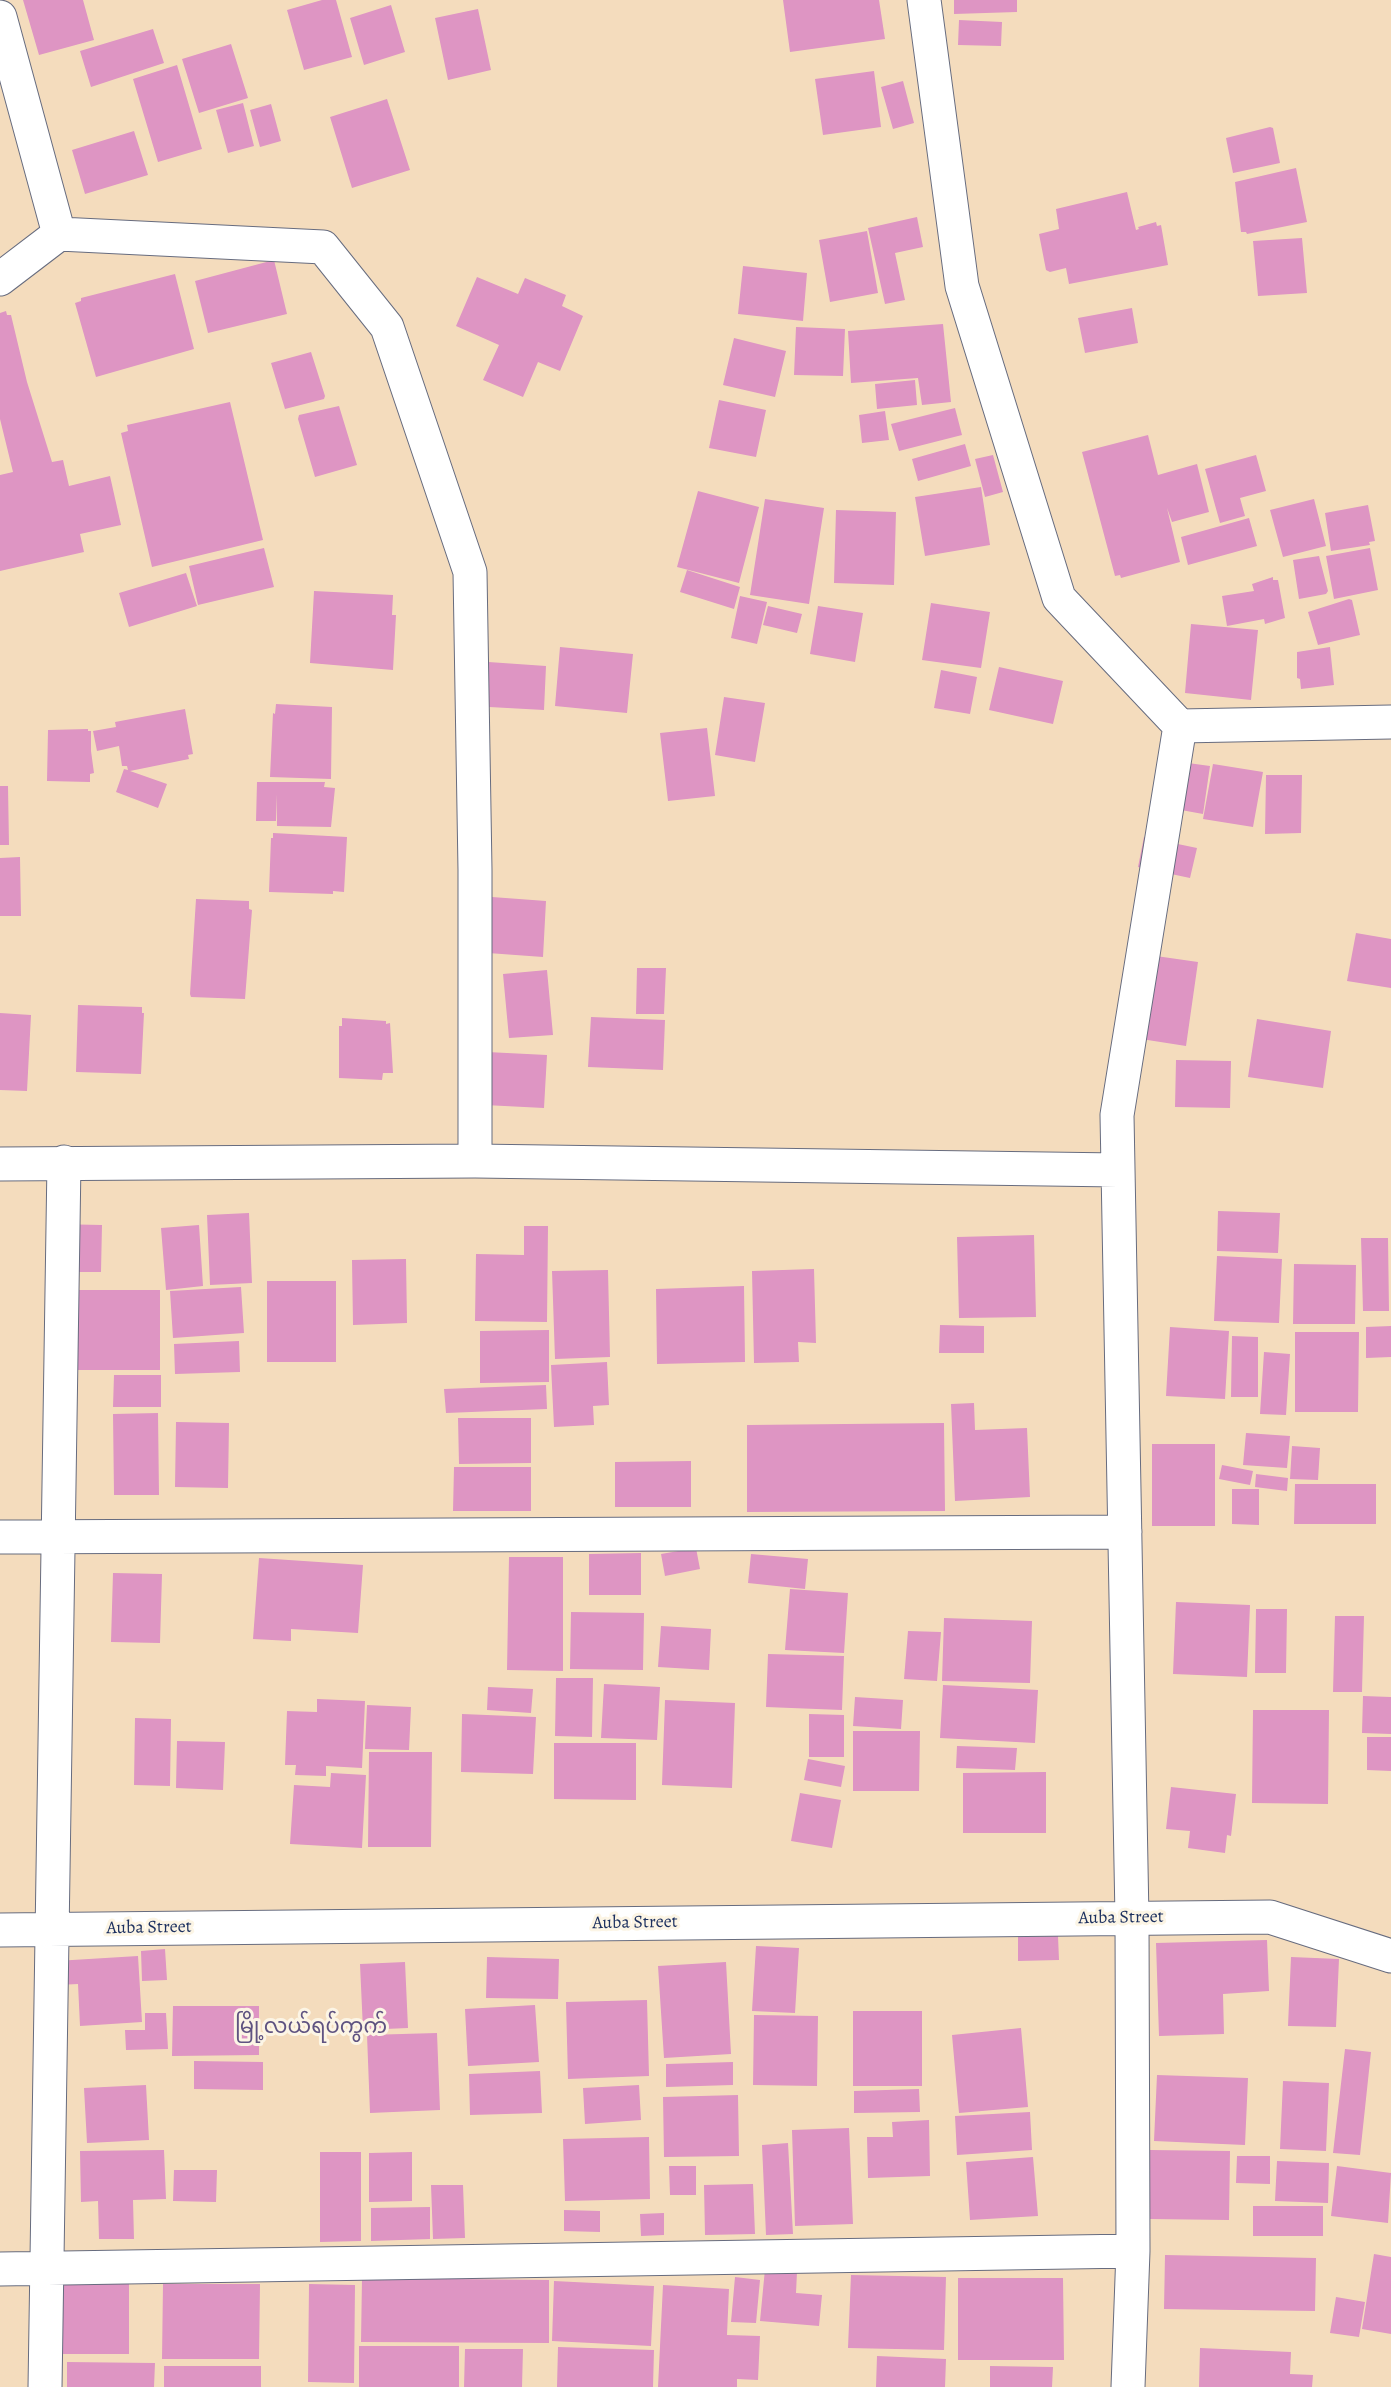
<!DOCTYPE html>
<meta charset="utf-8">
<style>
body{margin:0}
canvas{display:block;background:#f4dcbd}
</style>
<canvas width="1391" height="2387"></canvas>
<script>
const c = document.querySelector('canvas').getContext('2d');
c.lineJoin = 'round';
function paint(path, color) { c.fillStyle = color; c.fill(path, 'evenodd'); }
const shape = rows => new Path2D(rows.map(r => 'M' + r).join(''));
function trace(path, color, width, dash) { c.strokeStyle = color; c.lineWidth = width; c.lineCap = dash ? 'butt' : 'round'; c.setLineDash(dash || []); c.stroke(path); }
function drawText(font, color, halo, rows, align = 'center') {
  c.font = font + ' Alegreya,"Noto Sans Myanmar",serif'; c.lineWidth = 6; c.setLineDash([]); c.textBaseline = 'middle'; c.strokeStyle = halo; c.fillStyle = color; for (const [text, x, y, turn = 0] of rows) {
    c.save(); c.translate(x, y); c.rotate((+turn || 0) * Math.PI / 180); c.textAlign = isNaN(turn) ? turn : align; if (halo) c.strokeText(text, 0, 0); c.fillText(text, 0, 0); c.restore();
  }
}
const building = shape([
 [23,0,83,0,94,40,39,55],
 [322,0,336,0,352,57,304,70,287,10],
 [783,0,879,0,885,39,790,52],
 [954,0,1017,0,1017,12,954,14],
 [391,5,405,52,364,65,350,18],
 [478,9,491,70,448,80,435,18],
 [959,20,1002,22,1001,46,958,45],
 [153,29,164,63,91,87,80,51],
 [231,44,248,98,199,113,182,59],
 [177,65,202,149,158,162,133,79],
 [874,71,881,127,823,135,815,79],
 [903,81,914,123,893,129,881,87],
 [387,99,410,170,352,188,330,117],
 [243,103,254,146,228,153,216,110],
 [271,104,281,141,260,147,250,110],
 [1270,127,1273,128,1280,163,1233,173,1226,138],
 [134,131,148,175,85,194,72,150],
 [1296,168,1307,222,1247,234,1246,232,1241,232,1235,182],
 [1127,192,1136,230,1139,229,1138,227,1156,222,1157,226,1161,225,1168,265,1069,284,1066,268,1050,272,1046,270,1039,234,1059,229,1056,209],
 [917,217,923,247,895,253,905,300,885,304,868,228],
 [867,231,878,293,830,302,819,240],
 [1302,238,1307,293,1258,296,1253,241],
 [274,260,287,314,208,333,195,281],
 [743,266,807,273,803,321,738,314],
 [175,274,194,349,96,377,75,303,81,301,81,298],
 [477,277,518,294,525,278,566,295,562,306,583,316,560,371,538,362,523,397,483,380,499,345,456,326],
 [1132,308,1138,343,1085,353,1078,318],
 [6,311,7,315,11,315,27,382,52,462,63,460,69,486,110,476,121,525,80,534,84,552,0,571,0,475,13,472,0,419,0,313],
 [943,324,951,402,922,405,918,378,851,383,848,331],
 [796,327,845,329,843,376,794,375],
 [734,338,786,351,775,397,723,385],
 [311,352,325,396,324,399,285,409,271,363],
 [915,380,917,405,877,409,875,384],
 [719,400,766,410,756,457,709,448],
 [230,402,263,540,152,567,121,433,128,431,127,425],
 [339,406,357,465,315,477,298,419,299,415],
 [955,408,962,435,899,451,891,424],
 [885,411,889,440,862,443,859,415],
 [1148,435,1158,475,1197,464,1209,512,1172,522,1167,508,1180,562,1121,578,1120,575,1115,576,1082,452],
 [965,444,971,466,918,481,912,459],
 [993,455,1003,492,985,497,975,459],
 [1256,455,1266,491,1240,498,1245,516,1220,523,1205,469],
 [981,487,990,545,925,556,915,497],
 [698,491,759,507,739,583,677,567],
 [765,499,824,508,809,604,750,595],
 [1314,499,1326,546,1283,557,1270,510],
 [1368,505,1375,541,1369,542,1370,545,1331,551,1325,513],
 [836,510,896,512,894,585,834,583],
 [1249,518,1257,546,1188,565,1181,537],
 [264,548,274,587,198,605,189,566],
 [1370,548,1378,590,1334,599,1326,556],
 [1319,556,1328,591,1326,594,1299,599,1293,560],
 [687,570,740,587,734,609,680,592],
 [186,573,197,606,129,627,119,593],
 [1273,577,1273,580,1278,580,1285,618,1265,624,1264,619,1227,626,1222,596,1254,591,1252,584],
 [314,591,393,595,392,615,396,615,393,670,310,663],
 [740,596,767,602,757,644,731,638],
 [1349,599,1352,600,1360,635,1318,645,1308,612],
 [931,603,990,612,981,668,922,660],
 [768,606,802,614,797,633,763,625],
 [818,606,863,613,855,662,810,654],
 [1191,624,1258,630,1251,700,1185,693],
 [560,647,633,654,627,713,555,706],
 [1330,647,1334,685,1301,689,1300,679,1297,678,1297,652],
 [474,661,546,666,544,710,471,706],
 [999,667,1063,681,1053,724,989,710],
 [941,670,977,677,970,714,934,708],
 [724,697,765,703,755,762,715,755],
 [276,704,332,707,331,779,270,777,273,713,275,714],
 [185,709,193,754,188,755,189,759,130,771,167,784,158,808,116,792,124,769,128,770,127,766,122,766,119,746,97,751,93,731,116,727,115,722],
 [707,728,715,796,668,801,660,733],
 [88,729,88,731,91,731,91,751,94,773,90,774,90,782,47,781,48,730],
 [1188,763,1210,766,1203,814,1181,810],
 [1213,764,1263,772,1253,827,1203,819],
 [1266,775,1302,775,1301,833,1265,834],
 [257,782,325,782,324,787,335,788,331,827,277,826,277,794,276,821,256,821],
 [0,786,8,786,9,845,0,845],
 [273,833,347,837,344,892,333,891,333,894,269,892,271,838,273,838],
 [1144,837,1197,848,1190,878,1138,867],
 [20,857,21,916,0,916,0,858],
 [492,897,546,901,543,957,488,953],
 [196,899,249,901,249,909,252,910,245,999,191,997,190,994],
 [1356,933,1391,939,1391,988,1347,981],
 [1135,953,1198,962,1186,1046,1122,1036],
 [637,968,666,968,664,1014,636,1014],
 [547,970,553,1035,509,1038,503,974],
 [78,1005,142,1007,142,1013,144,1013,141,1074,76,1072],
 [0,1013,31,1015,27,1091,0,1090],
 [591,1017,665,1020,663,1070,588,1067],
 [342,1018,386,1021,386,1024,390,1023,393,1073,383,1073,382,1080,339,1078,339,1026,342,1026],
 [1257,1019,1331,1031,1323,1088,1248,1077],
 [467,1051,547,1055,544,1108,465,1104],
 [1176,1060,1231,1061,1230,1108,1175,1107],
 [1218,1211,1280,1213,1278,1253,1217,1251],
 [249,1213,252,1283,210,1285,207,1215],
 [55,1224,102,1225,101,1272,55,1272],
 [199,1225,203,1286,166,1290,161,1228],
 [524,1226,548,1226,547,1322,475,1321,476,1254,524,1255],
 [1034,1235,1036,1317,959,1318,957,1237],
 [1361,1238,1388,1238,1389,1311,1363,1311],
 [1217,1256,1282,1259,1279,1323,1214,1321],
 [406,1259,407,1323,353,1325,352,1260],
 [1294,1264,1356,1265,1355,1324,1293,1324],
 [814,1269,816,1343,798,1342,799,1362,754,1363,752,1271],
 [608,1270,610,1357,555,1359,552,1271],
 [267,1281,336,1281,336,1362,267,1362],
 [744,1286,745,1362,657,1364,656,1289],
 [241,1287,244,1333,173,1338,170,1291],
 [63,1290,160,1290,160,1370,63,1370],
 [940,1325,984,1326,984,1353,939,1353],
 [1391,1326,1391,1357,1366,1358,1366,1327],
 [1170,1327,1229,1331,1225,1399,1166,1396],
 [549,1330,549,1382,480,1383,480,1331],
 [1295,1332,1359,1332,1358,1412,1295,1412],
 [1232,1336,1258,1337,1258,1397,1231,1397],
 [239,1341,240,1372,175,1374,174,1344],
 [1264,1352,1290,1354,1286,1415,1260,1414],
 [607,1362,609,1405,593,1406,594,1425,554,1427,551,1365],
 [114,1375,161,1375,161,1407,113,1407],
 [546,1385,547,1409,446,1413,444,1389],
 [974,1403,975,1430,1027,1428,1030,1497,955,1501,951,1404],
 [158,1413,159,1495,114,1495,113,1414],
 [458,1418,531,1418,531,1463,459,1464],
 [176,1422,229,1423,228,1488,175,1487],
 [944,1423,945,1511,747,1512,747,1425],
 [1246,1433,1290,1436,1287,1468,1243,1465],
 [1152,1444,1215,1444,1215,1526,1152,1526],
 [1292,1446,1320,1448,1318,1480,1290,1479],
 [691,1461,691,1507,615,1507,615,1462],
 [1222,1465,1253,1471,1250,1485,1219,1479],
 [454,1467,531,1467,531,1511,453,1511],
 [1256,1474,1288,1478,1287,1491,1255,1487],
 [1295,1484,1376,1484,1376,1524,1294,1524],
 [1232,1489,1259,1489,1259,1525,1232,1524],
 [696,1548,700,1569,665,1576,661,1554],
 [641,1553,641,1595,589,1595,589,1554],
 [751,1554,808,1559,805,1589,748,1583],
 [509,1557,563,1557,563,1671,507,1670],
 [259,1558,363,1565,358,1633,291,1629,291,1641,253,1639],
 [113,1573,162,1574,160,1643,111,1642],
 [790,1589,848,1593,844,1653,785,1650],
 [1176,1602,1250,1605,1247,1677,1173,1674],
 [1256,1609,1287,1609,1286,1673,1255,1673],
 [571,1612,644,1613,643,1670,570,1669],
 [1335,1616,1364,1616,1362,1692,1333,1692],
 [944,1618,1032,1621,1030,1683,942,1681],
 [661,1626,711,1629,709,1670,658,1667],
 [908,1631,941,1632,937,1681,904,1679],
 [768,1654,844,1656,842,1710,766,1707],
 [556,1678,593,1678,592,1737,555,1736],
 [604,1684,660,1687,657,1740,601,1738],
 [943,1685,1038,1690,1035,1743,940,1738],
 [488,1687,533,1689,531,1713,487,1710],
 [1363,1696,1391,1697,1391,1734,1362,1733],
 [855,1697,903,1700,901,1729,853,1726],
 [317,1699,365,1701,362,1768,326,1766,326,1776,295,1775,296,1765,285,1765,287,1711,317,1712],
 [665,1700,735,1703,732,1788,662,1785],
 [367,1705,411,1707,409,1750,365,1749],
 [1253,1710,1329,1710,1328,1804,1252,1803],
 [462,1714,536,1717,533,1774,461,1772],
 [809,1714,844,1715,844,1757,809,1757],
 [135,1718,171,1719,170,1786,134,1785],
 [853,1731,920,1731,919,1791,853,1791],
 [1367,1737,1391,1737,1391,1771,1367,1770],
 [177,1741,225,1742,223,1790,176,1788],
 [554,1743,636,1743,636,1800,554,1799],
 [957,1746,1017,1748,1015,1770,956,1768],
 [369,1752,432,1752,431,1847,368,1847],
 [808,1759,845,1766,841,1787,804,1780],
 [1046,1772,1046,1833,963,1833,963,1773],
 [331,1773,366,1775,362,1848,290,1844,294,1785,330,1787],
 [1171,1787,1236,1794,1231,1836,1227,1835,1225,1853,1188,1848,1190,1831,1166,1829],
 [800,1793,841,1800,832,1848,791,1841],
 [1058,1936,1059,1960,1018,1961,1018,1937],
 [1267,1940,1269,1991,1223,1994,1224,2034,1159,2036,1156,1943],
 [756,1946,799,1948,795,2013,752,2011],
 [165,1949,167,1980,142,1981,141,1951],
 [138,1956,142,2022,80,2026,78,1984,58,1985,56,1961],
 [487,1957,559,1959,558,1999,486,1998],
 [1291,1957,1339,1959,1336,2027,1288,2026],
 [405,1962,408,2028,363,2030,360,1964],
 [726,1962,731,2054,664,2058,658,1966],
 [647,2000,649,2076,568,2079,566,2002],
 [535,2005,539,2062,468,2066,465,2009],
 [173,2006,259,2006,259,2055,172,2056],
 [853,2011,922,2011,922,2086,853,2086],
 [145,2013,166,2013,168,2049,126,2050,125,2030,145,2030],
 [754,2015,818,2016,817,2086,753,2085],
 [1021,2028,1028,2107,959,2113,952,2035],
 [437,2033,440,2110,370,2113,367,2035],
 [1345,2049,1371,2052,1360,2155,1333,2153],
 [194,2061,263,2062,263,2090,194,2089],
 [733,2062,733,2085,666,2087,666,2064],
 [540,2071,542,2113,470,2115,469,2074],
 [1157,2075,1248,2078,1245,2145,1154,2141],
 [1283,2081,1329,2083,1326,2151,1280,2149],
 [146,2085,149,2140,87,2143,84,2088],
 [639,2085,641,2120,585,2124,583,2088],
 [919,2089,920,2112,854,2113,854,2091],
 [738,2095,739,2156,664,2157,663,2097],
 [1030,2112,1032,2150,957,2155,955,2116],
 [929,2120,930,2176,868,2178,867,2137,893,2137,892,2122],
 [849,2128,853,2224,795,2226,792,2130],
 [649,2137,650,2199,565,2201,563,2139],
 [788,2143,793,2234,766,2235,762,2145],
 [164,2150,166,2199,133,2200,134,2239,99,2239,98,2201,81,2202,80,2151],
 [1150,2150,1230,2151,1229,2220,1149,2219],
 [320,2152,361,2152,361,2241,320,2242],
 [412,2152,412,2201,369,2202,369,2153],
 [1237,2156,1270,2156,1270,2184,1236,2183],
 [1033,2157,1038,2216,970,2220,966,2162],
 [1277,2161,1329,2163,1328,2203,1275,2201],
 [669,2166,696,2166,696,2195,670,2195],
 [1337,2166,1391,2173,1388,2223,1331,2216],
 [174,2170,217,2170,216,2202,173,2201],
 [753,2184,755,2234,705,2235,704,2185],
 [431,2185,463,2185,465,2238,433,2239],
 [1253,2206,1323,2206,1323,2236,1253,2236],
 [430,2207,430,2239,371,2241,371,2208],
 [564,2210,600,2211,600,2232,564,2231],
 [664,2213,664,2235,641,2236,640,2214],
 [1374,2254,1391,2257,1391,2334,1362,2329],
 [1165,2255,1316,2258,1315,2311,1164,2309],
 [765,2269,797,2272,796,2293,822,2295,819,2326,760,2321],
 [851,2275,946,2277,944,2350,848,2348],
 [735,2277,760,2280,756,2323,731,2322],
 [362,2278,549,2280,549,2343,361,2342],
 [958,2278,1063,2278,1064,2360,958,2360],
 [554,2281,654,2286,651,2346,552,2341],
 [129,2283,129,2354,63,2354,63,2284],
 [163,2284,260,2284,259,2359,162,2359],
 [309,2284,355,2285,354,2383,308,2382],
 [663,2285,729,2289,727,2335,760,2336,758,2380,737,2379,737,2387,658,2387],
 [1336,2297,1365,2302,1359,2337,1330,2333],
 [359,2346,459,2346,459,2387,359,2387],
 [558,2347,654,2350,653,2387,557,2387],
 [1200,2348,1291,2352,1290,2374,1313,2375,1312,2387,1199,2387],
 [465,2349,523,2349,522,2387,464,2387],
 [877,2356,946,2359,945,2387,876,2387],
 [67,2362,155,2363,154,2387,67,2387],
 [164,2366,261,2366,261,2387,164,2387],
 [990,2366,1053,2367,1052,2387,990,2387]
]);
const minor = shape([
 [924,0,962,286,1059,598,1180,726,1391,722],
 [0,17,59,234],
 [0,279,59,234,323,247,387,327,470,572,475,870,475,1161],
 [0,1164,475,1161,1118,1170],
 [0,1537,1125,1532],
 [0,1930,1270,1917,1391,1956],
 [0,2269,1133,2251],
 [45,2387,64,1162],
 [1128,2387,1133,2251,1132,1918,1117,1115,1180,726]
]);
const streetNames = [
 ["Auba Street",1121,1918,-1],
 ["Auba Street",635,1923,-1],
 ["Auba Street",149,1928,-1]
];
const quarterNames = [
 ["မြို့လယ်ရပ်ကွက်",311,2028]
];
paint(building, '#de95c3');
trace(minor, '#676c7f', 35);
trace(minor, '#fff', 33);
drawText('18px', '#1b2f5e', '#fcf5e5', streetNames);
drawText('21px', '#5f5381', '#fcf5e5', quarterNames);
</script>
